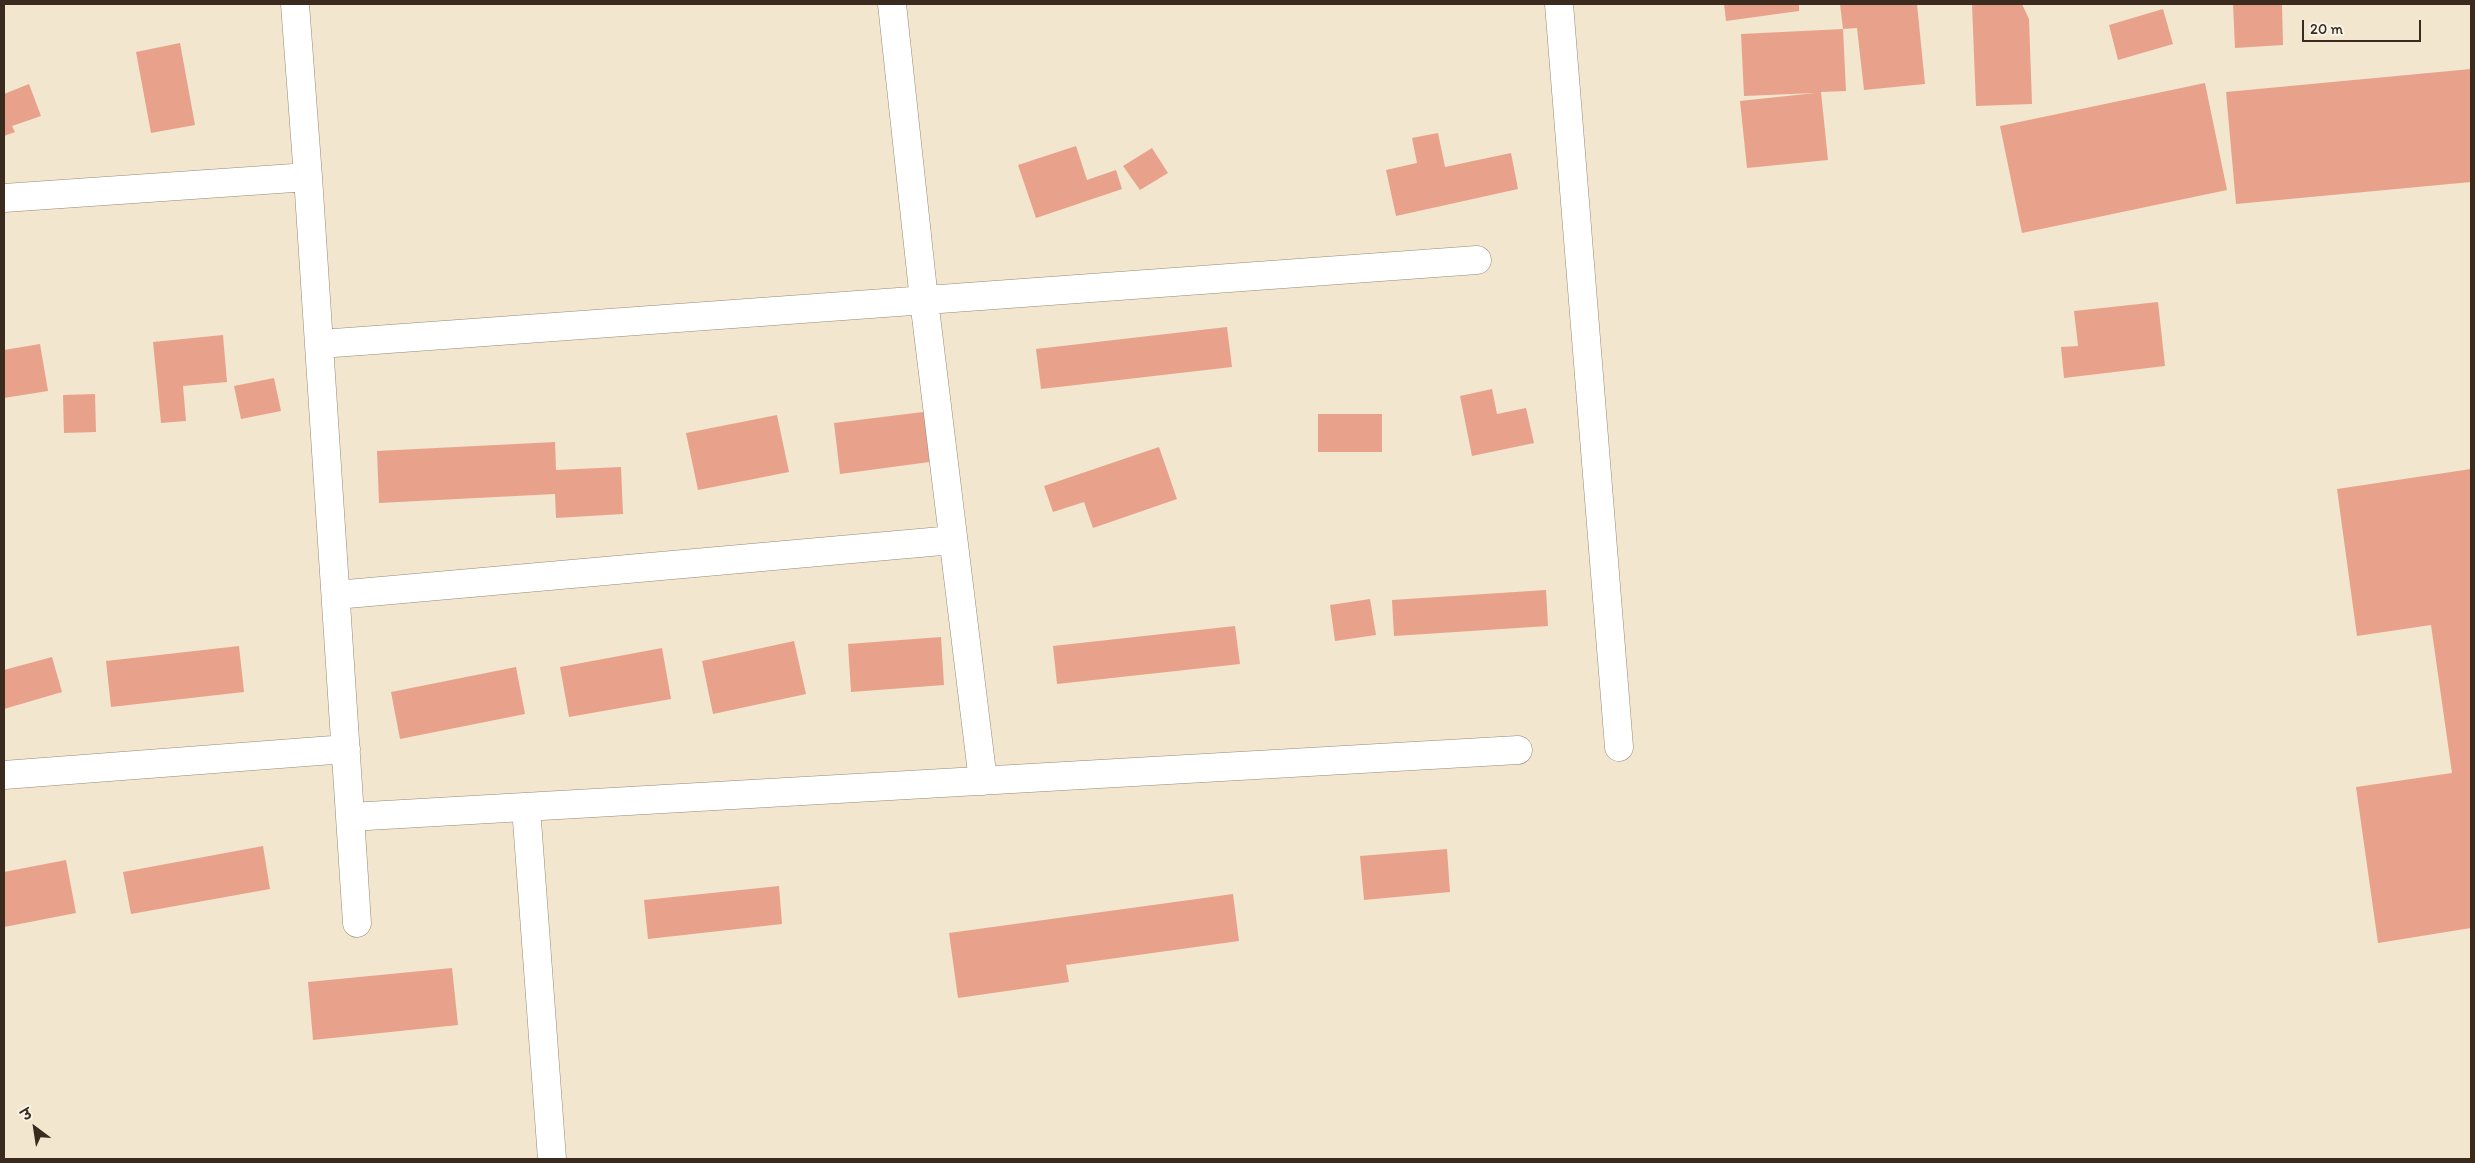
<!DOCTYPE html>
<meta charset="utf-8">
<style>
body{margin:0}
#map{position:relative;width:2475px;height:1163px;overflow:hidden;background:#f2e6ce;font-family:Itim,"Playpen Sans Deva",sans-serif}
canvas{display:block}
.frame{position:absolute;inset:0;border:5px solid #3b2a1e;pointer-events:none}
.north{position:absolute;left:10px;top:1103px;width:50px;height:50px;-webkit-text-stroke:4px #f7f3e8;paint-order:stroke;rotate:329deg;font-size:14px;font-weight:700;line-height:20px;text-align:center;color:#3b2a1e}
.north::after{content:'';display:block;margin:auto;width:18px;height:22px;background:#3b2a1e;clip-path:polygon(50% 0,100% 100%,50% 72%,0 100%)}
.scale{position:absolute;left:2302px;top:20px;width:119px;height:22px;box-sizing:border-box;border:2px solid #3b2a1e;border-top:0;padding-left:6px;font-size:15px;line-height:18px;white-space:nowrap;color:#3b2a1e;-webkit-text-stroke:4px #f7f3e8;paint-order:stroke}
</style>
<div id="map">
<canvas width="2475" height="1163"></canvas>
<div class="frame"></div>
<div class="north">उ</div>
<div class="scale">20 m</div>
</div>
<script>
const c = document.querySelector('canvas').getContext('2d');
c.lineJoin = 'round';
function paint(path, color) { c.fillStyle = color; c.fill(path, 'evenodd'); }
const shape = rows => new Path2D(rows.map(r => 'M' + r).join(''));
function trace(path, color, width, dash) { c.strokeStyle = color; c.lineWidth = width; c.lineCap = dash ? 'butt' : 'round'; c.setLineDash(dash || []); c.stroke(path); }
const building = shape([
 [1724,4,1799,4,1799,11,1726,21],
 [1840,4,1917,4,1925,84,1864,90,1857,28,1843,29],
 [1972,4,2022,4,2029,19,2032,104,1976,106],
 [2233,4,2282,4,2283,45,2235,48],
 [2163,9,2173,44,2118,60,2109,25],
 [1843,29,1846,91,1821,92,1828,160,1747,168,1740,101,1815,93,1744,96,1741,34],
 [180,43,195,125,151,133,136,52],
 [2471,69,2471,182,2236,204,2226,92],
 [2205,83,2227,190,2022,233,2000,126],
 [29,84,41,116,12,126,15,132,4,136,4,94],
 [1438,133,1445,167,1511,153,1518,189,1396,216,1386,170,1417,163,1412,138],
 [1076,146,1087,180,1116,170,1122,189,1036,218,1018,165],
 [1152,148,1168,173,1140,190,1123,166],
 [2158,302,2165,366,2064,378,2061,347,2078,346,2074,311],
 [1227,327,1232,367,1041,389,1036,349],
 [223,335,227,382,183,386,186,421,161,423,153,342],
 [40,344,48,391,4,398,4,350],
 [274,378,281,411,241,419,234,386],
 [1492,389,1497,414,1526,408,1534,443,1472,456,1460,396],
 [95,394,96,432,64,433,63,395],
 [931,411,937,461,840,474,834,423],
 [1318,414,1382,414,1382,452,1318,452],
 [777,415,789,472,698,490,686,433],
 [555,442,556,470,621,467,623,514,556,518,555,494,379,503,377,451],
 [1159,447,1177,499,1093,528,1084,502,1053,512,1044,486],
 [2471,469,2471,928,2378,943,2356,787,2452,773,2431,625,2357,636,2337,489],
 [1546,590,1548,626,1394,636,1392,600],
 [1370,599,1376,635,1335,641,1330,605],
 [1235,626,1240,664,1057,684,1053,646],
 [941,637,944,685,851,692,848,644],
 [794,641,806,694,713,714,702,661],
 [239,646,244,692,111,707,106,661],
 [662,648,671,699,569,717,560,667],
 [52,657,62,692,4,709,4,670],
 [516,667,525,714,400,739,391,692],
 [263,846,270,889,131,914,123,872],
 [1447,849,1450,892,1364,900,1360,856],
 [66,860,76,913,4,927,4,872],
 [779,886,782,924,648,939,644,900],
 [1233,894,1239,941,1066,965,1069,982,958,998,949,933],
 [452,968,458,1025,313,1040,308,982]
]);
const minor = shape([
 [295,4,308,177],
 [892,4,924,300,983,781],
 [1559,4,1619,747],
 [4,198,308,177,357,923],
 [320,344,1477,260],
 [336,595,953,540],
 [4,775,346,749],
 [526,807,552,1159],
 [350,817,1518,750]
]);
paint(building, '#e8a28c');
trace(minor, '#968876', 29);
trace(minor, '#fff', 28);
</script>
